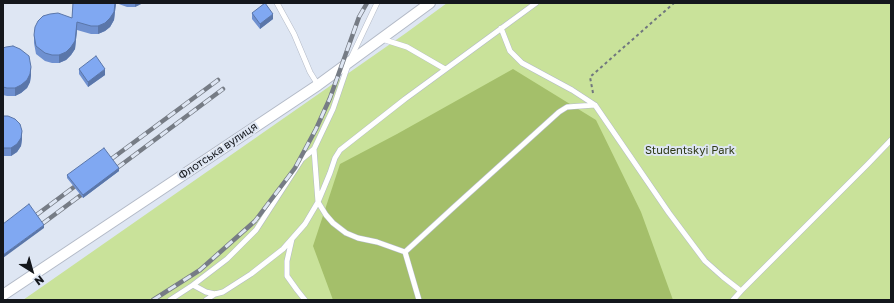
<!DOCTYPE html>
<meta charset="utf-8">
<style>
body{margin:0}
#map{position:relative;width:894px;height:303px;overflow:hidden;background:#dee6f3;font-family:"Golos Text",sans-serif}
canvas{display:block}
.frame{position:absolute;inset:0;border:4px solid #14171c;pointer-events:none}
.north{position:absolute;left:12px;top:251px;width:40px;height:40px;-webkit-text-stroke:3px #dee6f3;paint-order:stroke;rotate:143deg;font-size:11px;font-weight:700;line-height:16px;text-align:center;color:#14171c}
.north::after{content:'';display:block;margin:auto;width:14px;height:18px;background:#14171c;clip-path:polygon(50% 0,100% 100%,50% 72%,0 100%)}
</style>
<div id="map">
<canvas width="894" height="303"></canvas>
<div class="frame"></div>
<div class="north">N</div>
</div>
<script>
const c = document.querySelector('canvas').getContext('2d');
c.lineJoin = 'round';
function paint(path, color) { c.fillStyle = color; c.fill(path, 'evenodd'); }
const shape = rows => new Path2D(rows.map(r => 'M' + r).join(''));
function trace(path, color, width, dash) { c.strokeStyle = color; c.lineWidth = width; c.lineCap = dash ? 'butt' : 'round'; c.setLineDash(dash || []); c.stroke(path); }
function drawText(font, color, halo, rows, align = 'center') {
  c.font = font + ' "Golos Text",sans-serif'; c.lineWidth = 4; c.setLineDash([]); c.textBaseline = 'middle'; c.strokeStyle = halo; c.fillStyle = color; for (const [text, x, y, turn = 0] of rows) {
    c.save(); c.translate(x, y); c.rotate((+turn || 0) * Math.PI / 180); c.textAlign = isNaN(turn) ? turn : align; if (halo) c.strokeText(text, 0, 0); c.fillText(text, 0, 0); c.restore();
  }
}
const green = shape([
 [447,3,891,3,891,300,23,300,406,33]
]);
const forest = shape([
 [513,69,596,120,641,212,673,300,333,300,313,246,340,164,397,134]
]);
const path = shape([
 [593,93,590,77,674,3]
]);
const lane = shape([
 [277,3,294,34,310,72,318,85],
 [377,3,349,62,333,109,314,149,318,202,326,215,333,223,346,233,358,238,377,242,405,252,419,300],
 [501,28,510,51,522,63,572,90,595,105,669,213,705,261,723,277,741,291],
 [382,39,407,47,445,69],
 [292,239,287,261,287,276,297,290,305,300],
 [405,252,454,207,559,112,567,107,595,105],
 [193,285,227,259,256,230,302,159,314,149],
 [170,300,193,285,206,292,215,294,223,292,251,274,283,249,305,224,318,202,330,173,335,158,340,150,405,99,536,3],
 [206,300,215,294],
 [733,300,741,291,868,164,891,140]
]);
const street = shape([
 [3,295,318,85,430,3]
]);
const rail = shape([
 [110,160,218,80],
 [117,168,223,89],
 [35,216,74,187],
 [42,224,81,195],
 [153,300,200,270,255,221,295,168,316,129,330,98,359,17,367,3]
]);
const wall = shape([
 [73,3,143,3,135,7,127,7,116,3,114,20,110,27,105,31,98,34,91,34,77,30,75,49,71,55,66,60,59,63,52,63,45,61,36,54,34,43,34,35,72,18],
 [252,13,273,19,260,29,252,19],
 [3,48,31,75,30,82,27,88,21,93,15,96,7,96,3,95],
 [79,69,105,75,88,87,79,74],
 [3,116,22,139,21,146,17,152,11,156,3,156],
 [119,171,83,198,67,178,67,175]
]);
const shadedWall = shape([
 [115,3,116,3,114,20,110,27,105,31,98,34,98,26],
 [135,3,143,3,135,7],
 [273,14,273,19,260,29,260,24],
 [77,22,77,30,75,49,71,55,66,60,59,63,59,55],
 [31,67,31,75,30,82,27,88,21,93,15,96,15,88],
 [105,69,105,75,88,87,88,82],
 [22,131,22,139,21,146,17,152,11,156,11,148],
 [119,168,119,171,83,198,83,195],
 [44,225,44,228,3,258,3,255]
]);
const building = shape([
 [73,3,115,3,114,12,110,18,105,23,98,26,91,26,77,22,75,41,71,47,66,52,59,55,52,55,45,53,36,46,34,35,35,27,38,21,43,16,50,14,58,13,72,18,73,3],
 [265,3,273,14,260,24,252,13,265,3],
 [13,46,20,49,29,56,31,67,30,74,27,80,21,85,15,88,7,88,3,87,3,48,6,47,13,46],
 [96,56,105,69,88,82,79,69,96,56],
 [3,116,8,116,15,119,20,124,22,131,21,138,17,144,11,148,3,148,3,116],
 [104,148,119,168,83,195,67,175,104,148],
 [29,204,44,225,3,255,3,224,29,204]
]);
const streetNames = [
 ["Флотська вулиця",218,151,-34]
];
const parkNames = [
 ["Studentskyi Park",690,151]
];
paint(green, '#c9e29a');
paint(forest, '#a4bf6a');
trace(lane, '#b3bac7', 6);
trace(street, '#b3bac7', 12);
trace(path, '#70767e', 2, [3, 3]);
trace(lane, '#fff', 5);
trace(street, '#fff', 10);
trace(rail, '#767c85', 4.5);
trace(rail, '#dee6f3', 3, [9]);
paint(wall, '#6e90d0');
paint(shadedWall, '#5a76a9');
paint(building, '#80a8f2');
trace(building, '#5a76a9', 1);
drawText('11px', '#14171c', '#dee6f3', streetNames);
drawText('11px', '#2f3a16', '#dee6f3', parkNames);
</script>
